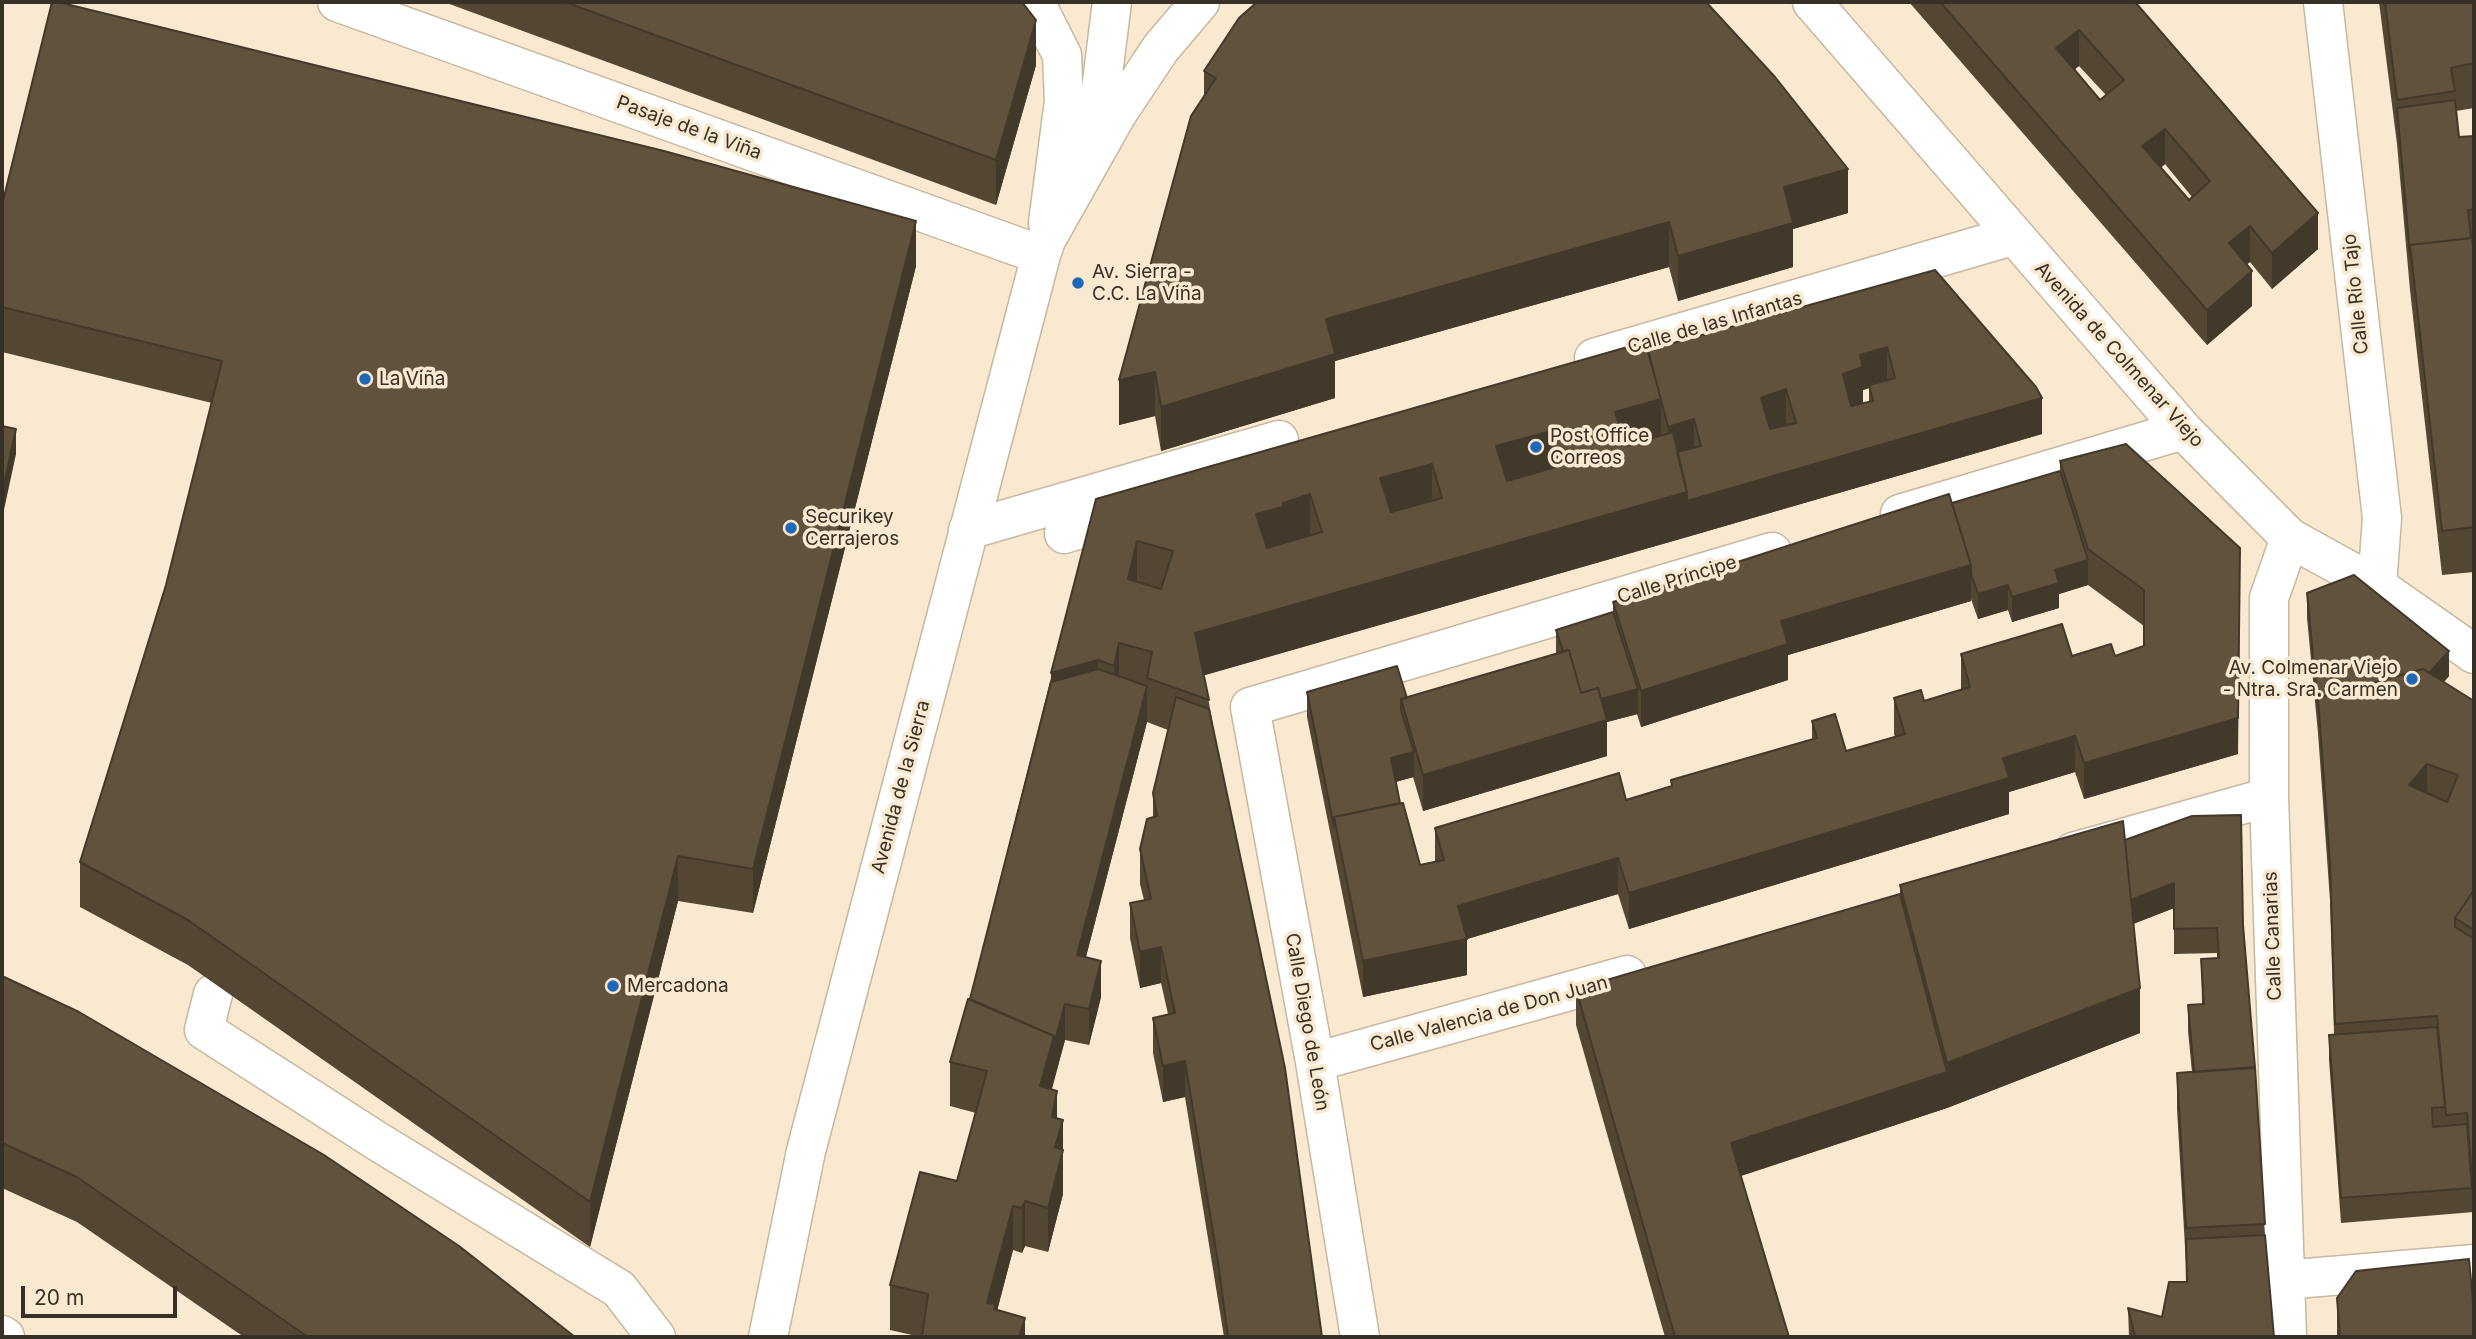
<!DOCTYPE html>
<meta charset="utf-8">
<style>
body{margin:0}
#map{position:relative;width:2476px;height:1339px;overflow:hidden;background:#f9e9d0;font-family:Inter,sans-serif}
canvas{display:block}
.frame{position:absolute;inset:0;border:4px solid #363026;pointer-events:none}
.scale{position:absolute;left:21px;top:1286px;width:156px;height:32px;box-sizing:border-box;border:4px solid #363026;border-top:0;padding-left:9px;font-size:21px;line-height:24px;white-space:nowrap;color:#363026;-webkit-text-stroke:5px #f9e9d0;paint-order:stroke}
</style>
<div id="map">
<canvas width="2476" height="1339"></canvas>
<div class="frame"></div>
<div class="scale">20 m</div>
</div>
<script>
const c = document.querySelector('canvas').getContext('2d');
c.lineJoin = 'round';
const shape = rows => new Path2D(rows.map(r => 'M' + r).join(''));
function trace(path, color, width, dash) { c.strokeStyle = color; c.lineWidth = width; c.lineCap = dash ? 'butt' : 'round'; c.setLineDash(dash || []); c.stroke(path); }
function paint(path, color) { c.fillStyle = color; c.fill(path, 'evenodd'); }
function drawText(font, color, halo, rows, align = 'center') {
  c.font = font + ' Inter,sans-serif'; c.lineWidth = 7; c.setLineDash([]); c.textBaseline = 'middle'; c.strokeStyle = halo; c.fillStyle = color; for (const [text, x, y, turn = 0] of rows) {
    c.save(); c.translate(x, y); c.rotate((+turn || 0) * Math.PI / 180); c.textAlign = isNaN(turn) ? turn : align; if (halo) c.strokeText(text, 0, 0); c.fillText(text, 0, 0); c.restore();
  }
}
const minor = shape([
 [337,2,1041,255],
 [1035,2,1062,55,1064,101,1048,223],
 [1812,2,2183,430,2290,538,2377,586,2474,654],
 [2323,2,2382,518,2377,586],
 [1095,138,1112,2],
 [1594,358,2012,236],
 [1900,514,2183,430],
 [968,530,1279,440],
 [1064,534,1139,511],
 [2073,852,2269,797],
 [213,994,204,1030,377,1141,619,1289,656,1337],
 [1315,1062,1627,975],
 [2283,1280,2474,1264],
 [768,1337,806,1151,1041,255,1046,240,1117,114,1161,48,1200,2],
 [1360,1337,1315,1062,1250,707,1772,552],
 [2287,1337,2269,797,2269,598,2290,538]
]);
const major = shape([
 [2,1335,5,1337]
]);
const wall = shape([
 [444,2,1022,2,1036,65,996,205],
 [1909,2,2016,2,2018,3,2135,2,2318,249,2272,289,2250,262,2247,264,2252,306,2207,345],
 [2079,66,2106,95,2100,100,2075,69],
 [2165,164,2192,197,2189,200,2161,168],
 [2379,2,2474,2,2474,108,2456,111,2459,137,2474,136,2474,245,2473,245,2474,255,2474,572,2442,575,2410,290,2397,144],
 [1204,71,1848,213,1793,229,1793,267,1678,301,1669,267,1335,361,1335,398,1161,451,1155,416,1119,425,1204,96],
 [2,205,916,266,753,913,678,901,590,1247,188,965,80,907,80,862,166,585,212,403,2,352],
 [1935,270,2042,434,1687,537,1204,675,1322,1337,1224,1337,1185,1097,1163,1102,1153,1053,1153,1018,1168,1014,1161,983,1140,988,1130,938,1130,903,1144,900,1140,884,1140,849,1153,817,1153,793,1168,730,1147,722,1086,957,1101,997,1089,1045,1065,1040,1052,1089,1057,1118,1063,1120,1063,1194,1048,1252,1025,1246,1022,1253,1013,1250,997,1310,1025,1337,921,1337,890,1330,890,1285,957,1181,976,1113,950,1106,950,1062,970,999,1096,499,1648,350],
 [1869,388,1869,402,1863,403,1863,390],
 [2126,444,2238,754,2084,799,2075,772,2009,792,2009,814,1629,929,1618,894,1467,939,1467,975,1363,997,1307,717,1307,692,1407,698,1556,654,1556,630,1613,612,1613,602,2060,471,2060,461],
 [2088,585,2144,626,2144,646,2115,656,2072,656,1961,654,1961,690,1924,701,1894,698,1894,734,1895,737,1846,751,1812,721,1812,739,1671,780,1671,786,1626,800,1435,828,1435,862,1420,865,1400,803,1396,782,1413,777,1423,811,1607,756,1607,722,1637,714,1641,727,1788,680,1788,655,1971,601,1971,599,1978,619,2008,610,2012,622,2059,608,2059,594],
 [2307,593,2449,676,2444,682,2474,701,2474,1212,2341,1223,2329,1060,2329,1035,2334,1034,2330,900,2318,733,2307,618],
 [2125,840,2243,925,2265,1235,2274,1337,2129,1337,2128,1308,2162,1317,2187,1282,2177,1109,2177,1073,2192,1072,2188,1031,2188,1005,2202,1004,2201,959,2217,958,2217,953,2174,954,2174,908,2133,924,2140,1033,1947,1108,1741,1176,1789,1337,1665,1337,1576,1025,1576,989,1900,894,1900,885],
 [2,976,575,1337,244,1337,77,1222,2,1188],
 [2337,1298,2474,1337,2337,1337]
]);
const shadedWall = shape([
 [1036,20,1036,65,996,205,996,160],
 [2079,30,2079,66,2056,84,2056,48],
 [2165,129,2165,164,2142,182,2142,146],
 [1848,169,1848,213,1793,229,1793,267,1678,301,1678,256,1784,187],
 [2318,213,2318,249,2272,289,2272,253],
 [916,221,916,266,753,913,753,869],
 [1669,222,1669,267,1335,361,1335,398,1161,451,1161,407,1326,319],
 [2250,226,2250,262,2229,279,2229,243],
 [2252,271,2252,306,2207,345,2207,310],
 [1887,347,1887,383,1869,385,1869,388,1863,390,1863,403,1843,410,1843,374,1860,355],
 [1155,372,1155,416,1119,425,1119,380],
 [1786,389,1786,425,1761,434,1761,398],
 [2042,398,2042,434,1687,537,1195,678,1195,633,1687,492],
 [1661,399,1661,443,1615,457,1615,412],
 [1694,419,1694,455,1668,463,1668,427],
 [16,429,16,454,2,519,2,493],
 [1551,431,1551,475,1496,490,1496,446],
 [1432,464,1432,508,1380,523,1380,478],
 [1310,494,1310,539,1256,559,1256,514,1283,503],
 [1137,541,1137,586,1128,579],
 [2088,560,2088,585,2059,594,2059,608,2012,622,2012,597,2055,570],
 [1971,565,1971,601,1788,655,1788,680,1641,727,1641,691,1781,621],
 [2240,583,2238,754,2084,799,2084,763],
 [2008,585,2008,610,1978,619,1978,594],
 [1119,643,1119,688,1114,710,1114,666],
 [2449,651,2449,676,2423,705,2321,733],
 [1098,660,1098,705,1051,718,1051,673],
 [1147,686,1147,722,1077,991,1077,955],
 [1638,689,1638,714,1607,722,1607,756,1423,811,1423,775,1581,704],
 [2075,736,2075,772,2009,792,2009,814,1629,929,1629,893,2003,758],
 [1414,752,1414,777,1391,783,1391,758],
 [2427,764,2427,800,2409,785],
 [678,856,678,901,590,1247,590,1202],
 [1618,858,1618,894,1467,939,1467,975,1363,997,1363,961,1458,906],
 [2174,883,2174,908,2128,926,2128,900],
 [1161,947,1161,983,1140,988,1140,952],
 [1101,961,1101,997,1089,1045,1089,1009],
 [2140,988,2140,1033,1947,1108,1731,1179,1731,1143,1947,1072,1947,1063],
 [1065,1004,1065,1040,1040,1131,1040,1086,1054,1036],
 [1185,1061,1185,1097,1163,1102,1163,1066],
 [1057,1091,1057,1135,1052,1117],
 [1063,1120,1063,1194,1048,1252,1048,1208,1055,1147],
 [1025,1201,1025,1246,1022,1253,1022,1208],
 [1013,1206,1013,1250,996,1315,987,1303],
 [1025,1318,1025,1337,1019,1337]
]);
const building = shape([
 [52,2,58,2,664,151,916,221,753,869,678,856,590,1202,188,920,80,862,166,585,222,361,2,307,2,205,52,2],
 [565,2,1022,2,1036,20,996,160,565,2],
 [1257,2,1706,2,1775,77,1848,169,1784,187,1793,223,1678,256,1669,222,1326,319,1335,354,1161,407,1155,372,1119,380,1191,116,1216,78,1204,71,1239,18,1257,2],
 [1940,2,2016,2,2018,3,2020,2,2135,2,2318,213,2272,253,2250,226,2229,243,2252,271,2207,310,1940,2],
 [2079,30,2124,80,2100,100,2056,48,2079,30],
 [2165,129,2210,181,2189,200,2142,146,2165,129],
 [2385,2,2474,2,2474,63,2451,68,2455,91,2397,100,2385,2],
 [2455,100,2459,137,2474,136,2474,209,2468,210,2471,238,2410,245,2410,254,2397,108,2455,100],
 [2472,238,2474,255,2474,527,2442,531,2410,245,2472,238],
 [1935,270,2036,387,2042,398,1687,501,1687,492,1677,452,1701,446,1694,419,1668,427,1648,350,1935,270],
 [1887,347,1895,378,1869,385,1873,401,1851,406,1843,374,1863,367,1860,355,1887,347],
 [1786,389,1796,423,1770,429,1761,398,1786,389],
 [1645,342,1661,399,1615,412,1626,446,1673,432,1687,492,1195,633,1209,700,1147,678,1152,652,1119,643,1114,666,1098,660,1051,673,1096,499,1645,342],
 [1551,431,1559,466,1507,481,1496,446,1551,431],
 [1432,464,1442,498,1391,512,1380,478,1432,464],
 [1310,494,1322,532,1267,548,1256,514,1283,507,1283,503,1310,494],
 [1137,541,1173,551,1161,589,1128,579,1137,541],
 [2,426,16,429,2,493,2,426],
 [2126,444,2240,548,2238,718,2084,763,2075,736,2003,758,2009,778,1629,893,1618,858,1458,906,1467,939,1363,961,1334,817,1403,803,1420,865,1444,860,1435,828,1619,773,1626,800,1672,786,1671,780,1817,738,1812,721,1835,714,1846,751,1905,734,1894,698,1921,690,1924,701,1970,687,1961,654,2062,624,2072,656,2111,644,2115,656,2144,646,2144,590,2088,549,2060,461,2126,444],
 [2060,471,2088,560,2055,570,2059,583,2012,597,2008,585,1978,594,1971,574,1971,565,1952,503,2060,471],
 [1949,494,1971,565,1781,621,1788,644,1641,691,1613,602,1949,494],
 [2354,575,2449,651,2429,673,2423,669,2318,698,2318,708,2307,593,2354,575],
 [1613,612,1638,689,1601,699,1598,688,1581,693,1569,650,1563,651,1556,630,1613,612],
 [1569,650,1581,693,1598,688,1607,720,1423,775,1401,699,1569,650],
 [1397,666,1407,698,1401,699,1401,710,1414,752,1391,758,1400,803,1334,817,1334,827,1307,692,1397,666],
 [1098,669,1147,686,1077,955,1101,961,1089,1009,1065,1004,1054,1045,1054,1036,970,999,1051,682,1098,669],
 [2423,669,2474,701,2474,890,2455,918,2455,927,2474,939,2474,1177,2472,1177,2467,1113,2446,1115,2437,1016,2335,1024,2330,864,2318,698,2423,669],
 [2427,764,2458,775,2447,802,2409,785,2427,764],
 [1176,697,1209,709,1285,1068,1322,1337,1228,1337,1219,1269,1185,1061,1163,1066,1153,1018,1175,1013,1161,947,1140,952,1130,903,1151,899,1140,849,1147,819,1157,816,1153,793,1176,697],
 [2241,815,2243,925,2255,1068,2194,1072,2188,1005,2204,1004,2201,959,2219,958,2217,928,2174,929,2174,883,2131,900,2125,840,2192,816,2241,815],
 [2123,821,2140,988,1947,1063,1900,885,2123,821],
 [2474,890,2474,930,2455,918,2474,890],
 [1900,894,1947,1072,1731,1143,1789,1337,1675,1337,1576,989,1900,894],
 [2,976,79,1012,324,1155,459,1246,575,1337,308,1337,77,1177,2,1143,2,976],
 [968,999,1054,1036,1040,1086,1057,1091,1052,1117,1063,1120,1055,1147,1063,1150,1048,1208,1025,1201,1022,1208,1013,1206,987,1303,996,1304,994,1309,1025,1318,1019,1337,922,1337,928,1294,890,1285,920,1172,957,1181,987,1071,950,1062,968,999],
 [2437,1027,2445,1107,2432,1108,2433,1127,2467,1124,2472,1188,2341,1198,2329,1035,2437,1027],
 [2255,1067,2265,1224,2186,1228,2177,1073,2255,1067],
 [2265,1235,2274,1337,2135,1337,2128,1308,2162,1317,2169,1282,2187,1282,2186,1239,2265,1235],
 [2469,1259,2474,1312,2474,1337,2340,1337,2337,1298,2356,1271,2469,1259]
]);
const markers = [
 [1078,283,7,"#1f68b8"],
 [365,379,7,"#1f68b8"],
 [1536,447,7,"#1f68b8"],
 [791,528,7,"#1f68b8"],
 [2412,679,7,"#1f68b8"],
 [613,986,7,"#1f68b8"]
];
const streetNames = [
 ["Pasaje de la Viña",689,128,20],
 ["Calle Río Tajo",2356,294,-96],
 ["Calle de las Infantas",1715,323,-16],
 ["Avenida de Colmenar Viejo",2119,355,48],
 ["Calle Príncipe",1677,580,-17],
 ["Avenida de la Sierra",901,787,-75],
 ["Calle Canarias",2273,936,-92],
 ["Calle Valencia de Don Juan",1489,1014,-15],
 ["Calle Diego de León",1307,1022,80]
];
const poiNames = [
 ["Av. Sierra -",1092,272],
 ["C.C. La Viña",1092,294],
 ["La Viña",379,379],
 ["Post Office",1550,436],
 ["Correos",1550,458],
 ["Securikey",805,517],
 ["Cerrajeros",805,539],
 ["Av. Colmenar Viejo",2398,668,"right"],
 ["- Ntra. Sra. Carmen",2398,690,"right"],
 ["Mercadona",627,986]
];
trace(minor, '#c7b89f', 41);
trace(major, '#c7b89f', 41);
trace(minor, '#fff', 38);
trace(major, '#fff', 38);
paint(wall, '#534734');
paint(shadedWall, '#43392b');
paint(building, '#60523d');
trace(building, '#43392b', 2);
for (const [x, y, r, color] of markers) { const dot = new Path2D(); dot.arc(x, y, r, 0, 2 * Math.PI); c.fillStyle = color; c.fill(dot); trace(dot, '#f9e9d0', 2.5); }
drawText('19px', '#363026', '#f9e9d0', streetNames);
drawText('19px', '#363026', '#f9e9d0', poiNames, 'left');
</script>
